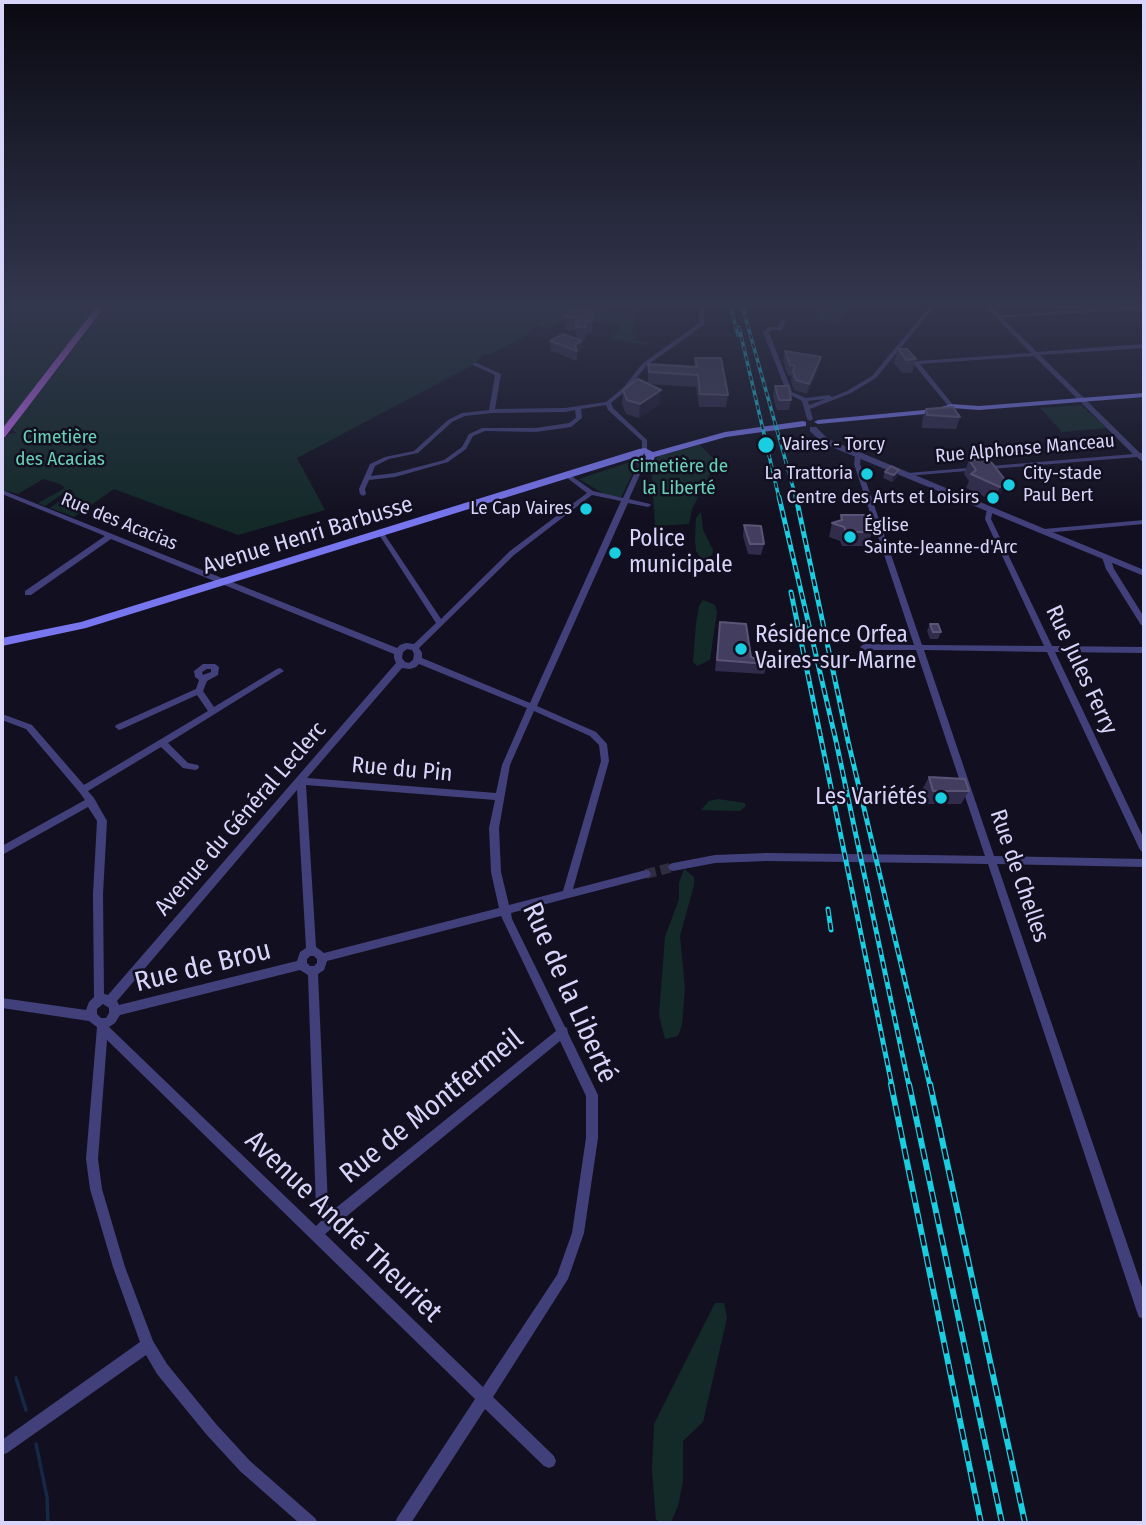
<!DOCTYPE html>
<meta charset="utf-8">
<style>
body{margin:0}
#map{position:relative;width:1146px;height:1525px;overflow:hidden;background:#121020;font-family:"Fira Sans Condensed",sans-serif}
canvas{display:block}
.frame{position:absolute;inset:0;border:4px solid #d8d4fa;pointer-events:none}
</style>
<div id="map">
<canvas width="1146" height="1525"></canvas>
<div class="frame"></div>
</div>
<script>
const c = document.querySelector('canvas').getContext('2d');
c.lineJoin = 'round';
function paint(path, color) { c.fillStyle = color; c.fill(path, 'evenodd'); }
const shape = rows => new Path2D(rows.map(r => 'M' + r).join(''));
function trace(path, color, width, dash) { c.strokeStyle = color; c.lineWidth = width; c.lineCap = dash ? 'butt' : 'round'; c.setLineDash(dash || []); c.stroke(path); }
function drawText(font, color, halo, rows, align = 'center') {
  c.font = font + ' "Fira Sans Condensed",sans-serif'; c.lineWidth = 5; c.setLineDash([]); c.textBaseline = 'middle'; c.strokeStyle = halo; c.fillStyle = color; for (const [text, x, y, turn = 0] of rows) {
    c.save(); c.translate(x, y); c.rotate((+turn || 0) * Math.PI / 180); c.textAlign = isNaN(turn) ? turn : align; if (halo) c.strokeText(text, 0, 0); c.fillText(text, 0, 0); c.restore();
  }
}
const green = shape([
 [2,305,99,305,2,430],
 [108,305,568,305,567,318,548,330,536,325,524,337,489,355,483,354,475,364,297,458,325,510,238,535,114,489,74,517,50,508,73,491,70,489,45,506,38,503,65,488,60,484,43,479,18,494,2,490,2,441,9,434,17,433,12,430,18,420],
 [635,305,643,305,634,314,637,319,632,331,636,334,635,340,651,342,647,345,610,339,621,326,588,320,573,313,575,308,601,307,604,311,634,312],
 [823,305,857,305,847,310,843,321,834,324,816,321],
 [1081,405,1107,428,1062,432,1040,408],
 [700,445,722,467,712,470,692,509,689,524,655,526,651,464,659,456],
 [630,462,635,468,621,498,604,494,579,479],
 [701,512,703,530,713,550,712,555,702,560,696,551,695,539,696,518],
 [703,600,715,605,717,612,710,660,697,666,693,662,696,624,699,606],
 [718,799,745,803,746,806,740,811,701,810,709,801],
 [684,869,694,877,694,885,680,936,685,988,682,1025,678,1036,665,1039,659,1015,665,937,679,899,679,883],
 [715,1303,724,1303,727,1318,703,1422,683,1441,683,1481,678,1506,671,1522,663,1523,656,1520,652,1471,654,1424]
]);
const stream = shape([
 [16,1378,26,1410],
 [36,1444,47,1497,48,1523]
]);
const minorTunnel = shape([
 [646,874,673,867]
]);
const pedestrian = shape([
 [767,857,926,859]
]);
const minor = shape([
 [569,305,573,305,573,321,570,323,567,321,569,305],
 [700,305,704,305,704,325,646,366,628,389,611,403,613,408,647,440,647,453,642,452,642,441,608,410,606,405,581,409,582,418,571,427,536,432,485,431,473,436,466,449,448,462,395,477,369,480,365,489,366,494,363,496,360,494,359,489,370,464,385,457,414,451,448,420,462,413,489,410,495,375,473,365,473,363,477,363,501,374,495,409,565,408,606,402,624,387,642,364,699,323,700,305],
 [575,410,576,418,569,423,536,428,482,428,469,434,462,447,444,460,395,473,371,476,375,466,389,459,418,453,452,422,465,416,492,413,565,412,575,410],
 [931,305,936,305,876,378,851,393,810,409,813,419,810,421,807,419,802,401,787,393,763,332,769,327,778,327,782,320,786,320,782,330,772,330,769,332,792,392,806,398,829,395,832,397,847,391,872,376,931,305],
 [825,399,809,405,808,401,825,399],
 [984,305,989,305,999,315,1144,306,1144,309,1002,318,1037,352,1144,344,1144,348,1040,355,1140,453,1144,453,1144,463,1137,457,906,476,905,475,908,473,1133,454,1034,356,920,364,954,406,949,407,912,362,912,360,917,361,1031,353,984,305],
 [858,453,861,455,860,464,922,645,1044,646,985,519,987,509,990,507,993,509,991,519,1052,646,1144,647,1144,653,1055,652,1144,839,1144,852,1141,851,1139,848,1047,652,924,650,994,856,1144,859,1144,867,997,864,1144,1293,1144,1319,1139,1317,1137,1312,988,864,926,863,923,862,921,859,923,856,926,855,985,856,916,650,864,650,860,647,864,644,914,645,854,464,855,455,858,453],
 [643,459,646,461,629,499,650,504,651,505,648,507,628,503,537,706,596,732,607,744,609,761,573,889,646,870,649,871,651,874,649,877,646,878,511,913,512,919,565,1027,567,1028,568,1033,598,1095,598,1138,584,1233,568,1279,493,1397,554,1456,556,1461,554,1466,549,1468,544,1466,485,1409,411,1523,395,1523,397,1518,475,1399,107,1040,98,1159,102,1189,125,1267,153,1341,167,1364,216,1424,250,1461,315,1518,318,1523,299,1523,240,1471,206,1434,157,1374,146,1355,7,1453,2,1455,2,1440,140,1342,113,1267,90,1189,86,1159,97,1027,89,1021,2,1008,2,998,86,1010,89,1002,94,997,93,894,97,821,88,807,2,855,2,846,85,800,80,793,26,729,2,720,2,714,32,725,84,785,208,711,197,695,122,729,119,730,115,727,116,725,196,689,199,680,195,677,194,671,203,664,215,664,219,667,218,675,207,681,203,691,214,707,277,669,280,668,284,671,168,743,188,763,198,765,199,767,198,769,195,770,183,768,161,747,88,791,94,798,107,821,103,894,104,994,108,995,396,663,394,658,394,654,111,539,31,595,25,595,25,591,105,536,2,494,2,490,397,648,400,645,406,643,414,644,436,623,378,533,379,532,383,532,441,619,510,551,587,493,566,477,566,475,570,475,593,491,623,498,640,461,643,459],
 [592,495,621,501,530,703,422,658,422,653,419,648,514,555,592,495],
 [407,649,412,650,414,654,413,660,409,663,405,662,402,658,403,652,407,649],
 [419,664,527,708,502,765,496,793,307,778,402,668,410,669,416,667,419,664],
 [207,669,211,669,211,672,203,675,202,672,207,669],
 [534,711,590,736,599,745,601,761,563,891,509,905,501,872,499,828,510,765,534,711],
 [306,785,495,800,489,828,491,872,499,908,324,953,316,947,306,785],
 [297,790,306,948,300,952,297,961,119,1005,117,1001,297,790],
 [501,916,556,1031,332,1211,328,1206,318,974,324,970,327,961,501,916],
 [310,956,314,956,317,959,317,963,314,966,310,966,307,963,307,959,310,956],
 [300,970,308,975,316,1208,323,1219,316,1226,109,1027,115,1023,120,1015,300,970],
 [103,1004,109,1008,109,1013,106,1018,101,1018,97,1014,97,1009,103,1004],
 [560,1041,586,1096,586,1138,572,1233,557,1275,483,1387,325,1234,560,1041],
 [1144,520,1144,524,1044,533,1041,531,1044,529,1144,520],
 [1104,555,1106,555,1110,557,1114,569,1144,617,1144,625,1141,625,1106,569,1102,557,1104,555],
 [767,853,770,854,772,857,770,860,767,861,715,863,673,871,670,870,668,867,670,864,673,863,715,855,767,853]
]);
const tertiary = shape([
 [810,427,816,427,828,439,1144,570,1144,576,822,443,810,431,810,427]
]);
const secondary = shape([
 [1144,393,1144,397,979,410,952,408,936,413,818,424,814,422,818,420,935,409,951,404,979,406,1144,393],
 [803,421,806,422,806,426,726,437,655,457,652,463,645,466,637,464,633,458,86,628,2,646,2,638,81,622,639,449,645,448,653,452,725,432,803,421],
 [644,453,646,457,644,461,642,457,644,453]
]);
const primary = shape([
 [98,305,106,305,5,437,2,438,2,429,98,305]
]);
const railFar2 = shape([
 [730,305,738,335],
 [742,305,796,498],
 [739,327,779,498]
]);
const railFar1 = shape([
 [779,497,836,741,909,1086],
 [796,497,848,741,930,1086],
 [791,592,892,1086],
 [828,909,831,930]
]);
const rail = shape([
 [891,1084,981,1523],
 [909,1084,1002,1523],
 [930,1084,1025,1523]
]);
const wall = shape([
 [593,309,592,334,586,334,585,340,580,340,582,341,582,351,577,354,577,361,551,351,550,341,576,339,576,330,565,330,565,317],
 [898,349,916,359,912,373,902,373,894,363],
 [785,351,819,367,807,394,794,390,791,381,792,376,788,375,783,361],
 [695,358,728,395,726,407,699,407,696,387,648,384,660,404,639,418,626,414,622,404,623,390,648,384,648,364,694,367],
 [775,386,791,400,789,410,777,410,773,396],
 [926,409,960,417,956,429,922,428,922,421],
 [969,460,1006,481,1000,495,994,501,966,488,969,481,964,474],
 [899,470,897,477,892,482,883,478,885,472],
 [841,515,873,530,868,544,866,544,865,546,842,546,840,541,829,537,832,523,840,520],
 [744,525,764,544,761,555,748,554,743,536],
 [720,622,751,657,767,664,764,674,715,671],
 [930,624,941,632,938,639,930,639,927,631],
 [929,777,969,791,961,804,926,804,922,790]
]);
const shadedWall = shape([
 [582,341,582,351,577,354,575,345],
 [821,357,819,367,807,394,809,384],
 [661,390,660,404,639,418,640,404],
 [899,470,897,477,892,482,894,475],
 [1006,481,1000,495,994,501,1000,487]
]);
const building = shape([
 [578,309,593,309,592,321,586,321,585,327,576,327,577,317,565,317,578,309],
 [563,334,582,341,575,345,577,351,550,341,563,334],
 [898,349,907,349,916,359,906,360,898,349],
 [785,351,821,357,809,384,796,380,793,371,795,366,790,365,785,351],
 [695,358,721,358,728,395,700,394,698,375,649,372,648,364,697,367,695,358],
 [638,379,661,390,640,404,627,400,623,390,638,379],
 [775,386,789,386,791,400,779,400,775,386],
 [953,407,960,417,927,415,926,409,953,407],
 [985,459,992,463,1006,481,1000,487,971,474,976,470,969,460,985,459],
 [891,466,899,470,894,475,885,472,891,466],
 [841,515,864,515,871,520,873,530,869,530,870,532,846,532,844,527,832,523,842,520,841,515],
 [744,525,761,526,764,544,750,544,744,525],
 [720,622,746,624,751,657,767,664,717,660,720,622],
 [930,624,938,624,941,632,933,632,930,624],
 [929,777,965,779,969,791,933,791,929,777]
]);
const markers = [
 [766,445,9,"#19cee1"],
 [867,474,7,"#19cee1"],
 [1009,485,7,"#19cee1"],
 [993,498,7,"#19cee1"],
 [586,509,7,"#19cee1"],
 [850,537,7,"#19cee1"],
 [615,553,7,"#19cee1"],
 [741,649,7,"#19cee1"],
 [941,798,7,"#19cee1"]
];
const farParknames = [
 ["Cimetière",60,438],
 ["des Acacias",60,460],
 ["Cimetière de",679,467],
 ["la Liberté",679,489]
];
const farPoinames = [
 ["Vaires - Torcy",782,445],
 ["La Trattoria",853,474,"right"],
 ["City-stade",1023,474],
 ["Paul Bert",1023,496],
 ["Centre des Arts et Loisirs",979,498,"right"],
 ["Le Cap Vaires",572,509,"right"],
 ["Église",864,526],
 ["Sainte-Jeanne-d'Arc",864,548]
];
const farStreetnames = [
 ["Rue Alphonse Manceau",1025,449,-5],
 ["Rue des Acacias",119,522,22]
];
const streetNames = [
 ["Avenue Henri Barbusse",308,536,-17],
 ["Rue Jules Ferry",1081,670,65],
 ["Rue du Pin",402,770,5],
 ["Avenue du Général Leclerc",241,819,-49],
 ["Rue de Chelles",1019,876,71]
];
const poiNames = [
 ["Police",629,540],
 ["municipale",629,566],
 ["Résidence Orfea",755,636],
 ["Vaires-sur-Marne",755,662],
 ["Les Variétés",927,798,"right"]
];
const nearStreetnames = [
 ["Rue de Brou",203,967,-14],
 ["Rue de la Liberté",569,993,66],
 ["Rue de Montfermeil",432,1107,-39],
 ["Avenue André Theuriet",343,1227,44]
];
paint(green, '#132a29');
trace(stream, '#152845', 3.5);
trace(minorTunnel, '#302d41', 10, [10, 5]);
trace(pedestrian, '#42407a', 8);
paint(minor, '#42407a');
paint(tertiary, '#42407a');
paint(secondary, '#7876ef');
paint(primary, '#bb67ee');
trace(railFar2, '#19cee1', 3.5);
trace(railFar1, '#19cee1', 5);
trace(rail, '#19cee1', 6);
trace(railFar2, '#121020', 2, [5]);
trace(railFar1, '#121020', 2.5, [7]);
trace(rail, '#121020', 3.5, [11]);
paint(wall, '#312b4c');
paint(shadedWall, '#1d1833');
paint(building, '#433d5f');
trace(building, '#5a5577', 2);
const sky = c.createLinearGradient(0, 0, 0, 519);
sky.addColorStop(0, '#0a0912');
sky.addColorStop(0.59, '#33374e');
sky.addColorStop(1, '#33374e00');
c.fillStyle = sky;
c.fillRect(0, 0, 1146, 519);
for (const [x, y, r, color] of markers) { const dot = new Path2D(); dot.arc(x, y, r, 0, 2 * Math.PI); c.fillStyle = color; c.fill(dot); trace(dot, '#121020', 2.5); }
drawText('19px', '#68d2b7', '#121020', farParknames);
drawText('19px', '#d8d4fa', '#121020', farPoinames, 'left');
drawText('19px', '#d8d4fa', '#121020', farStreetnames);
drawText('23px', '#d8d4fa', '#121020', streetNames);
drawText('23px', '#d8d4fa', '#121020', poiNames, 'left');
drawText('28px', '#d8d4fa', '#121020', nearStreetnames);
</script>
